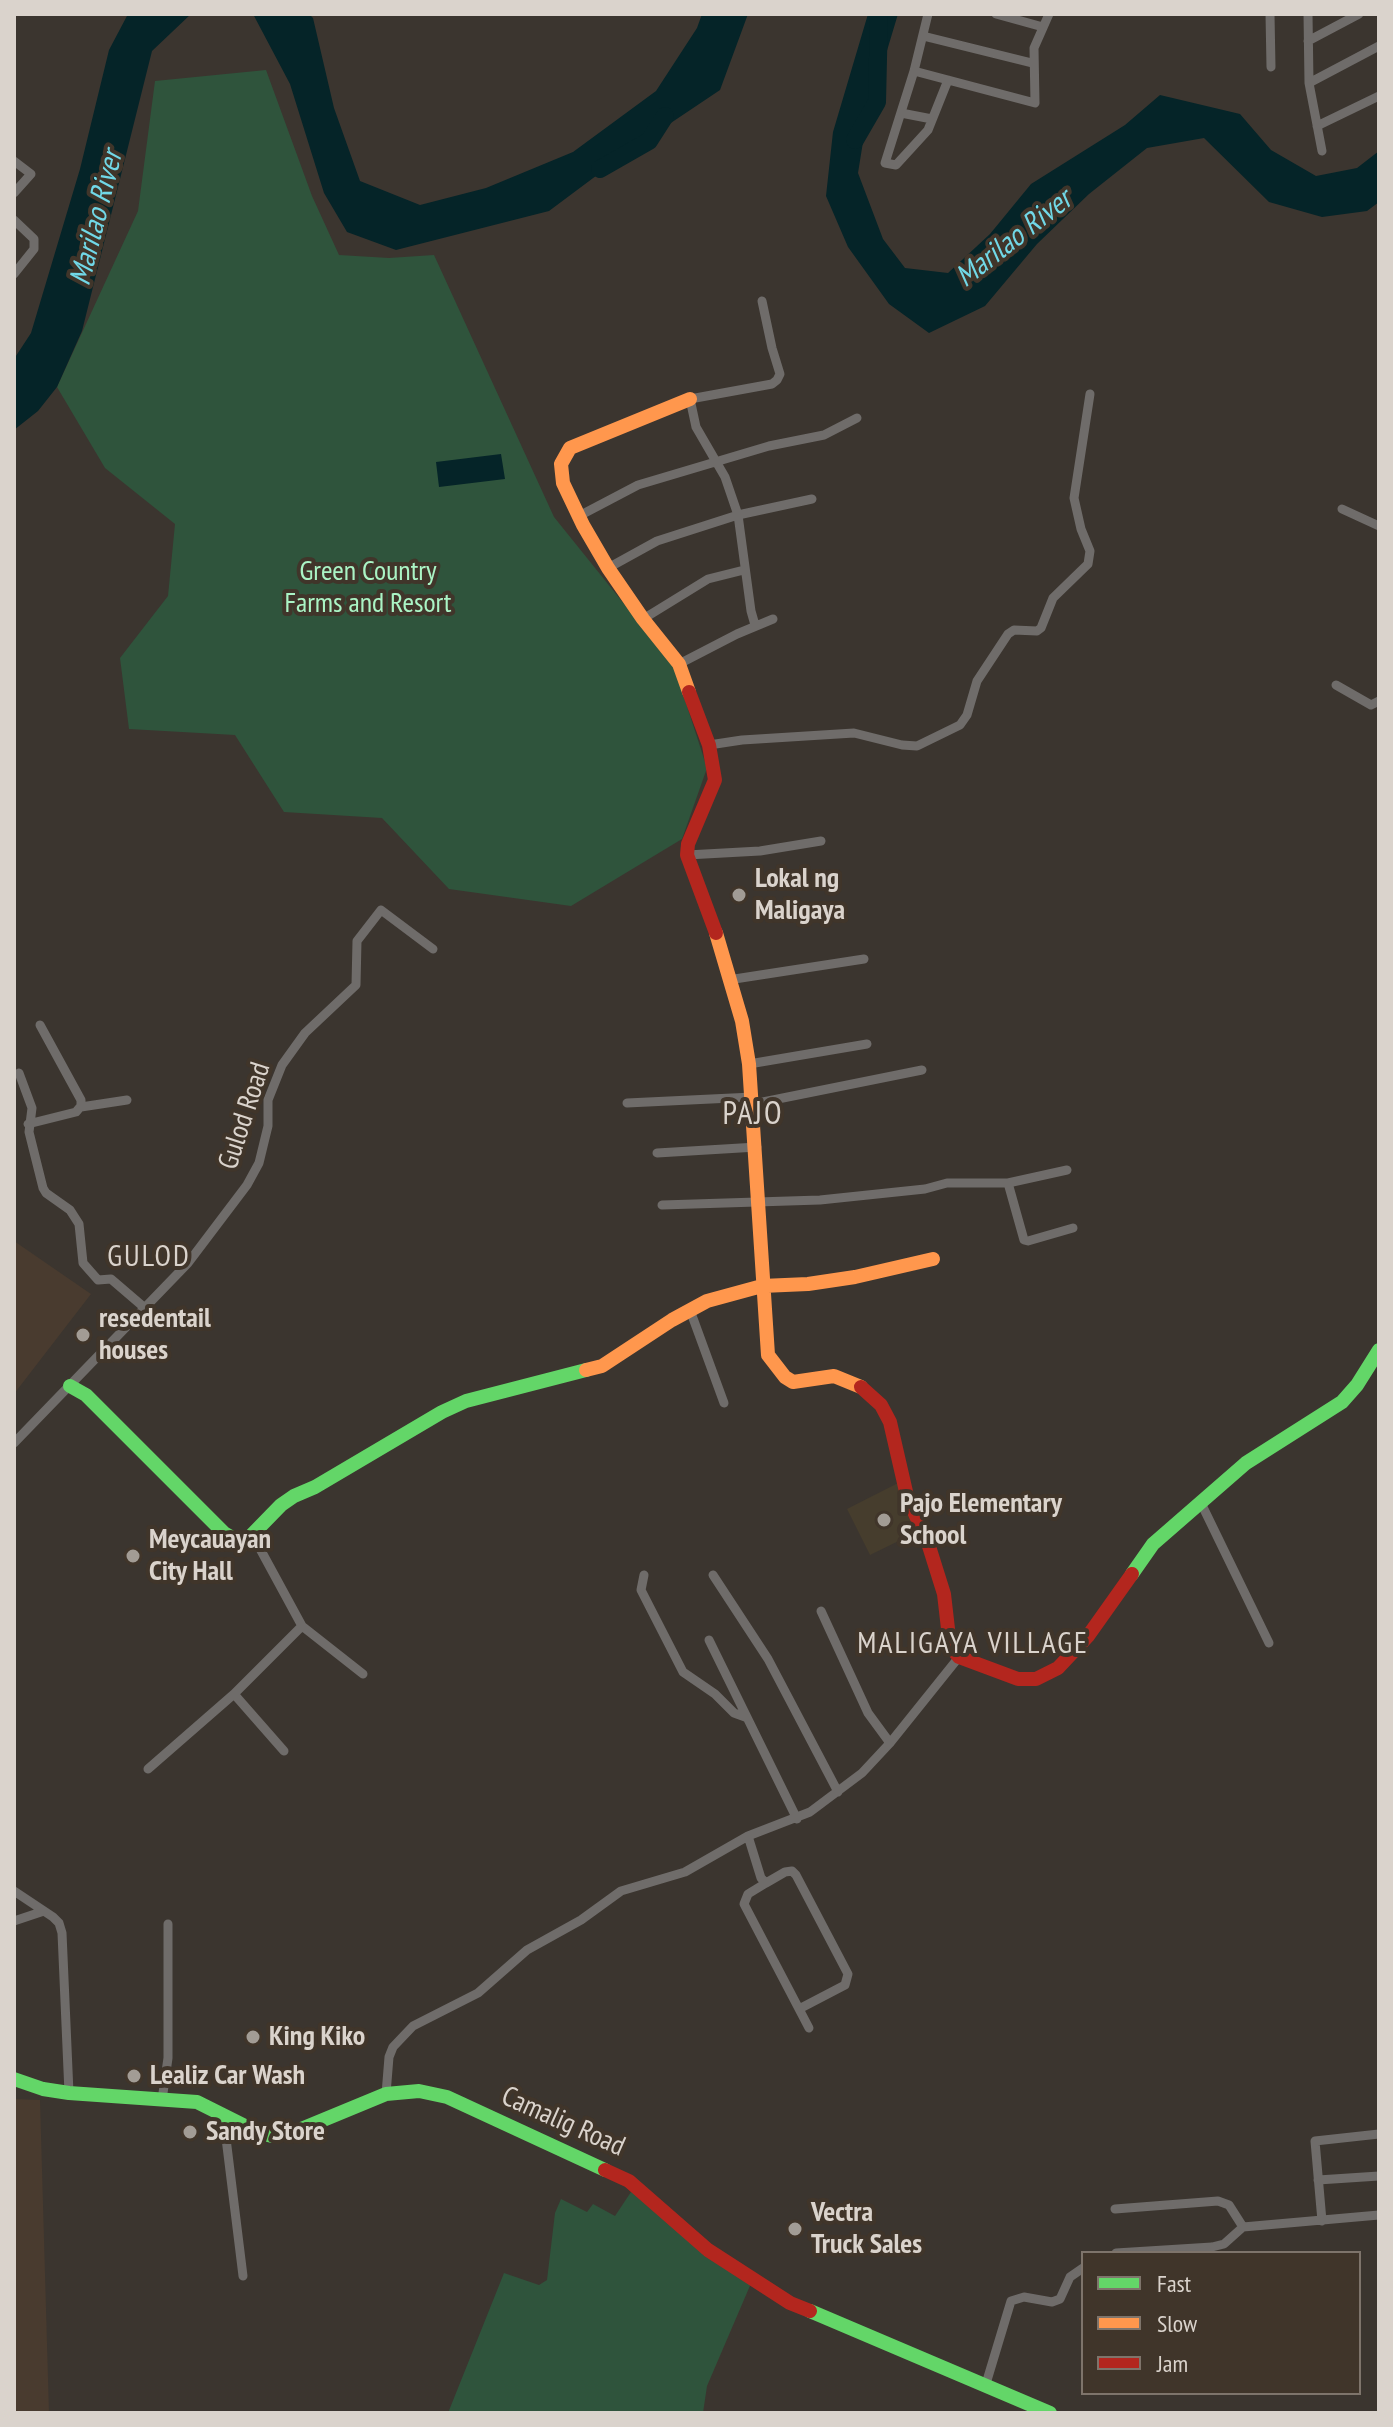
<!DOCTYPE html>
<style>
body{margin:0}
#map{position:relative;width:1393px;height:2427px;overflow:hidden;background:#3b352f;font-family:"PT Sans Narrow",sans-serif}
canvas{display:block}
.frame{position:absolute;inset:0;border:16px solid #dad3cc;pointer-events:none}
.legend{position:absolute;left:1081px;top:2251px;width:280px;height:144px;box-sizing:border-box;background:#40352a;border:2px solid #7e746b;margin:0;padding:10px 14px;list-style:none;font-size:24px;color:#dad3cc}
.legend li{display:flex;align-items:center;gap:16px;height:40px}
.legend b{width:40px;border:2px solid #7e746b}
</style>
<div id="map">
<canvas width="1393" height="2427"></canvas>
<div class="frame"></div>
<ul class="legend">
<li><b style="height:10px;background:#63d668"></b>Fast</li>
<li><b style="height:10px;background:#ff974d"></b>Slow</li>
<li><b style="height:10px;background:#b3261e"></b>Jam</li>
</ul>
</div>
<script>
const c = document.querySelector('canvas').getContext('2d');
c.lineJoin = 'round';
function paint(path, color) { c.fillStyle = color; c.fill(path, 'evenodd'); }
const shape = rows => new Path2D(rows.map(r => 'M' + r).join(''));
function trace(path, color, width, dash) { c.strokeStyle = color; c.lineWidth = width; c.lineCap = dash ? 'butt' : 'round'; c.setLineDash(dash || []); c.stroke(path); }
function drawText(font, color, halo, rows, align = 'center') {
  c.font = font + ' "PT Sans Narrow",sans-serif'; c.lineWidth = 8; c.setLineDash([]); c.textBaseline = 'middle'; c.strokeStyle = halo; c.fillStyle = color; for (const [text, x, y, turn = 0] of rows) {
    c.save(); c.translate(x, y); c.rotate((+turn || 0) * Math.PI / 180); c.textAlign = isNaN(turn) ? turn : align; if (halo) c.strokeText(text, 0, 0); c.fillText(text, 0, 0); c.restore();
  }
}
const industrial = shape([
 [14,1241,91,1294,14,1394],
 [14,2099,40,2100,49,2413,14,2413]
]);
const education = shape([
 [900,1482,919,1531,870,1555,847,1509]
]);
const green = shape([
 [266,70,312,196,339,255,389,258,434,255,554,517,674,666,707,768,682,839,571,906,449,889,382,818,284,812,235,735,129,729,120,658,168,596,175,524,105,468,57,387,138,211,155,81],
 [635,2186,752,2281,707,2386,703,2413,448,2413,504,2273,539,2285,547,2280,555,2213,561,2199,587,2212,593,2204,615,2216]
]);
const water = shape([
 [128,14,191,14,152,51,82,331,57,387,38,411,14,430,14,359,31,333,80,169,109,50],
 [253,14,309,14,313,18,334,108,360,181,420,205,486,188,573,152,656,91,697,28,702,14,748,14,720,90,632,149,549,211,396,250,347,232,324,193,290,84],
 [868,14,898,14,867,117,858,173,883,239,905,268,948,273,990,234,1031,184,1125,125,1160,95,1240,114,1271,150,1316,176,1357,168,1379,151,1379,202,1367,211,1322,217,1269,202,1204,138,1147,148,1089,194,1037,244,985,306,929,333,889,304,848,247,826,196,833,132],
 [501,454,505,479,439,487,436,462]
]);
const river = shape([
 [855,140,877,102,879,14],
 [600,169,649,141,665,116]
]);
const street = shape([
 [928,14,914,71,1035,103,1034,48,1049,14],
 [996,14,1043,27],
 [1270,14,1271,67],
 [1308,14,1309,83,1322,151],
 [923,36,1032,63],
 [1308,41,1359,14],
 [914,71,885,163,896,165,928,130,948,80],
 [1309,83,1379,46],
 [901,113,932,119],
 [1317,126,1379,96],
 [14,161,31,174,14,193],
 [14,220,34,239,34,249,14,274],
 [1342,509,1379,526],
 [579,516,638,485,769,446,824,435,857,418],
 [608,568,657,541,738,515,812,499],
 [643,619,708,579,744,570],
 [755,625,751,611,738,515,725,477,696,427,690,399,772,384,777,380,780,374,772,348,762,301],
 [679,664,737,634,773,619],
 [1336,685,1371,705,1379,701],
 [709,745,742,740,854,733,902,745,917,746,960,725,967,715,977,681,1008,634,1014,630,1037,631,1041,628,1053,598,1088,564,1090,551,1081,529,1074,498,1090,394],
 [687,855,760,851,821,841],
 [728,980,864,959],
 [749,1064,867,1044],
 [19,1073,32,1108,29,1132,43,1188,46,1193,70,1210,79,1224,83,1263,98,1280,111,1279,146,1309],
 [627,1103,753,1097],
 [753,1104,922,1070],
 [81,1107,127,1100],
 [28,1124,76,1112,81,1106,81,1100,40,1025],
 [657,1153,757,1147],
 [1008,1183,1024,1240,1028,1241,1073,1228],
 [662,1205,820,1200,925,1189,947,1183,1008,1183,1067,1170],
 [690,1310,724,1403],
 [14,1443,188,1263,247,1185,259,1163,268,1126,268,1100,282,1065,305,1033,356,985,357,941,381,910,433,949],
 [1201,1503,1269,1643],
 [644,1575,641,1590,683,1672,715,1694,734,1713,745,1717],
 [713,1575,768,1659,838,1792],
 [821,1611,868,1713,890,1743],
 [302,1626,363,1674],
 [709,1640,797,1819],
 [234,1694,284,1751],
 [148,1769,234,1694,302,1626,252,1534],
 [748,1836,761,1878,766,1883,748,1894,744,1904,809,2028],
 [766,1883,785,1872,792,1871,796,1875,848,1974,845,1985,799,2009],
 [14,1891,53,1917,59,1923,62,1933,69,2093],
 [14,1921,44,1911],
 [386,2094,389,2057,393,2047,413,2026,478,1993,527,1950,581,1920,621,1891,685,1872,748,1836,810,1812,862,1773,890,1743,959,1657],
 [162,2100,168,2058,168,1924],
 [223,2114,243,2276],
 [1318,2180,1379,2176],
 [1115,2209,1218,2201,1229,2205,1243,2227],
 [1322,2221,1315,2141,1379,2134],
 [1116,2253,1212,2247,1224,2244,1243,2227,1379,2215],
 [985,2387,1011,2301,1024,2297,1052,2302,1060,2299,1070,2277,1083,2268]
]);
const fast = shape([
 [70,1386,86,1395,224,1533,243,1544,281,1505,294,1496,315,1487,442,1412,466,1401,586,1370],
 [1132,1574,1153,1544,1246,1463,1342,1402,1357,1385,1379,1350],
 [14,2079,43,2089,69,2093,197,2102,259,2133,272,2136,294,2132,386,2094,419,2091,447,2097,605,2170],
 [810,2311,1050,2413]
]);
const slow = shape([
 [689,692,679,664,643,619,608,568,583,525,563,483,561,464,570,448,690,399],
 [716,933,742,1021,749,1064,768,1355,785,1377,793,1382,834,1376,861,1387],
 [586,1370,602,1366,672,1320,707,1301,762,1286,808,1284,855,1277,933,1259]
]);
const jam = shape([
 [689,692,709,745,715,780,688,844,687,855,716,933],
 [861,1387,881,1405,890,1422,907,1496,928,1543,944,1594,950,1646,959,1657,1018,1679,1036,1679,1058,1668,1088,1636,1132,1574],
 [605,2170,629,2181,708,2250,790,2303,810,2311]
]);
const markers = [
 [739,895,8,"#a29c95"],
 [83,1335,8,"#a29c95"],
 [884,1520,8,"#a29c95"],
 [133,1556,8,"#a29c95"],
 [253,2037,8,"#a29c95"],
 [134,2076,8,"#a29c95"],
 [190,2132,8,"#a29c95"],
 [795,2229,8,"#a29c95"]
];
const parkNames = [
 ["Green Country",368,572],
 ["Farms and Resort",368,604]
];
const poiNames = [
 ["Lokal ng",755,879],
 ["Maligaya",755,911],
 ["resedentail",99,1319],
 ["houses",99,1351],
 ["Pajo Elementary",900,1504],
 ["School",900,1536],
 ["Meycauayan",149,1540],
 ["City Hall",149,1572],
 ["King Kiko",269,2037],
 ["Lealiz Car Wash",150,2076],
 ["Sandy Store",206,2132],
 ["Vectra",811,2213],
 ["Truck Sales",811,2245]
];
const streetNames = [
 ["Gulod Road",245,1116,-72],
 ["Camalig Road",563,2122,24]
];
const waterNames = [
 ["Marilao River",97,218,-76],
 ["Marilao River",1014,239,-38]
];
const neighbourhoodNames = [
 ["GULOD",149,1257],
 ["MALIGAYA VILLAGE",973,1644]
];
const quarterNames = [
 ["PAJO",753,1115]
];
paint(industrial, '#493b2f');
paint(education, '#463d2d');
paint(green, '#2f543c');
paint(water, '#052428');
trace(river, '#052428', 18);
trace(street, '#6f6c6a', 9);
trace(fast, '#63d668', 14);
trace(slow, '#ff974d', 14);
trace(jam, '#b3261e', 14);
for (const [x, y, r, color] of markers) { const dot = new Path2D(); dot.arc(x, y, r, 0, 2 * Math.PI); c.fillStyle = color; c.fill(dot); trace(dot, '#40352a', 3); }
drawText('28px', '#aaf4c5', '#40352a', parkNames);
drawText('bold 28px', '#dad3cc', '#40352a', poiNames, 'left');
drawText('28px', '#dad3cc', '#40352a', streetNames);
drawText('italic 30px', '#71d8e7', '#40352a', waterNames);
c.letterSpacing = '2px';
drawText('30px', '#dad3cc', '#40352a', neighbourhoodNames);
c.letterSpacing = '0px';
c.letterSpacing = '2px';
drawText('32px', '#dad3cc', '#40352a', quarterNames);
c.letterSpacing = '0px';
</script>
